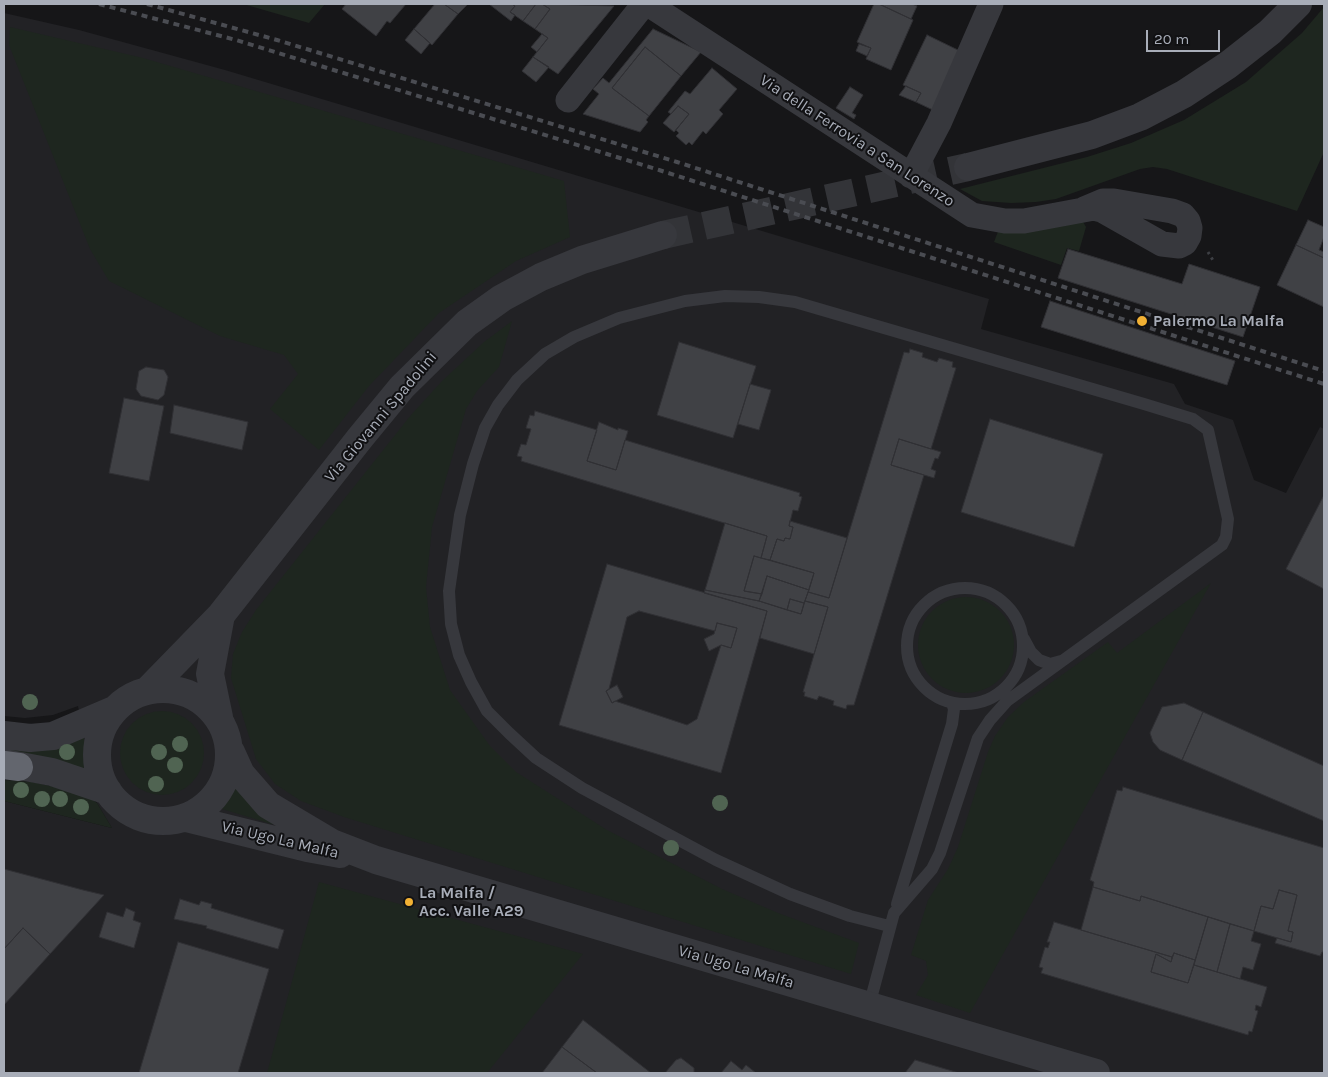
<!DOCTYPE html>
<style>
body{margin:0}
#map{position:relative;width:1328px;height:1077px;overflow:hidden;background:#161618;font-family:Karla,sans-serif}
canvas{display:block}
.frame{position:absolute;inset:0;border:5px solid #a8adb8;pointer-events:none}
.scale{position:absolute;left:1146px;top:30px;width:74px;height:22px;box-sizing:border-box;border:2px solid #a8adb8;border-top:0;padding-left:6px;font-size:15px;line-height:18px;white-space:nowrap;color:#a8adb8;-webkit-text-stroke:4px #111113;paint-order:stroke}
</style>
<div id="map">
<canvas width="1328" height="1077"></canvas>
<div class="frame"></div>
<div class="scale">20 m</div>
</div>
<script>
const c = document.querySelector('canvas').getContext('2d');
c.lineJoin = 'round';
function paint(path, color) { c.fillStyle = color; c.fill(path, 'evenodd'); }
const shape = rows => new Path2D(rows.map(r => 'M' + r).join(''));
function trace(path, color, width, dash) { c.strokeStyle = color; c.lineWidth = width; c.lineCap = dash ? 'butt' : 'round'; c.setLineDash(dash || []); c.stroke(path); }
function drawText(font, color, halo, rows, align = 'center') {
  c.font = font + ' Karla,sans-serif'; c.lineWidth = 4; c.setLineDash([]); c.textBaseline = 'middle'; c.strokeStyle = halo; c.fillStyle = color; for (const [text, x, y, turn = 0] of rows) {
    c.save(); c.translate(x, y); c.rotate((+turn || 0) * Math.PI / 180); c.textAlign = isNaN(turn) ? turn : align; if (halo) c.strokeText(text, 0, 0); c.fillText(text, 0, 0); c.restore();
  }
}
const built = shape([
 [4,13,79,30,225,70,989,299,981,329,1174,384,1185,404,1233,420,1254,480,1286,493,1320,427,1324,429,1324,1073,4,1073,4,801,112,828,97,803,84,771,84,737,78,706,53,715,25,718,4,716]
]);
const green = shape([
 [243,4,325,4,309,23],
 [1324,7,1324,152,1297,211,1167,169,1153,167,1140,169,1056,199,1036,202,1011,203,982,201,960,189,1087,157,1131,143,1184,120,1246,82,1302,33],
 [10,27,143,58,564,181,570,237,516,261,439,313,369,386,319,450,270,409,298,374,284,355,220,336,109,281,90,249,9,45],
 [1082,220,1086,227,1079,251,1067,248,1061,265,994,242,999,229],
 [512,321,499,367,477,391,466,409,432,527,426,587,430,627,450,690,490,746,516,772,607,830,722,889,778,913,859,943,851,974,344,817,301,801,275,784,256,759,231,678,233,654,242,632,256,610,411,415,442,381,484,342],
 [1211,583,970,1013,916,995,928,975,926,961,911,955,928,900,948,869,958,847,988,752,995,736,1008,717,1024,702,1108,642,1117,653],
 '918 645a48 48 0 1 1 96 0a48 48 0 1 1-96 0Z',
 '120 753a42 42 0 1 1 84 0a42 42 0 1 1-84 0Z',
 [84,737,84,771,4,753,4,748],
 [4,780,32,782,83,793,97,803,112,828,4,801],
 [236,786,285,828,222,809],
 [319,882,583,954,487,1073,267,1073]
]);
const building = shape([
 [346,4,406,4,390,23,387,21,376,36,342,9,346,4],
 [435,4,444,4,458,14,432,45,414,29,435,4],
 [444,4,468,4,458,14,444,4],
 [489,4,512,4,515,6,510,12,515,15,511,21,489,4],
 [512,4,536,4,523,21,510,12,515,6,512,4],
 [536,4,542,4,550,9,535,29,523,21,536,4],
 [542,4,614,6,558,74,533,57,548,38,535,29,550,9,542,4],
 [874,4,879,4,913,20,891,70,866,59,871,48,857,42,874,4],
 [879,4,912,4,917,6,911,19,879,4],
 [414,29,430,43,421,54,405,40,414,29],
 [653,29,701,52,681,76,645,47,612,88,649,116,646,120,648,122,640,132,583,114,599,94,593,89,603,78,609,83,653,29],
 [542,34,548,38,537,52,531,47,542,34],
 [927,35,962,52,935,111,916,102,921,93,903,85,927,35],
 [859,44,871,48,867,56,856,51,859,44],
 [645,47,681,76,649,116,612,88,645,47],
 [533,57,549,67,536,82,522,71,533,57],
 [712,68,737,89,719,110,723,114,706,134,703,131,692,145,689,142,686,145,676,136,679,133,676,130,689,114,678,106,671,114,668,112,685,91,690,94,712,68],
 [906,86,921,93,916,102,899,95,906,86],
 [850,87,863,95,852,113,856,115,854,119,836,108,850,87],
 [678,106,689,114,674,132,663,123,678,106],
 [1308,220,1324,227,1324,237,1319,250,1324,252,1324,258,1296,245,1308,220],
 [1296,245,1324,258,1324,307,1277,285,1296,245],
 [1068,249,1182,284,1189,264,1260,287,1243,337,1058,278,1068,249],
 [1050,301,1235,361,1227,385,1041,327,1050,301],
 [679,342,756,366,733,438,657,415,679,342],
 [910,349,923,353,922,357,937,362,939,358,953,362,952,367,956,368,931,449,899,439,891,465,924,475,854,705,847,705,846,709,833,705,834,701,819,696,817,700,804,696,805,692,803,692,828,607,805,601,808,592,829,598,904,352,909,353,910,349],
 [146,367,164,370,168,377,164,395,158,400,141,396,136,389,139,371,146,367],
 [750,384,771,390,759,430,738,424,750,384],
 [124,398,164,406,149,481,109,473,124,398],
 [174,405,248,422,242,450,170,433,174,405],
 [535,411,597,430,587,461,616,470,625,440,800,493,799,496,802,497,798,511,793,510,789,526,793,527,790,539,785,538,784,541,777,539,770,560,761,558,767,536,521,461,522,457,517,456,521,444,526,445,531,429,526,428,530,415,534,416,535,411],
 [990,419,1103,454,1074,547,961,512,990,419],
 [599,422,618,430,618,428,628,431,616,470,587,461,599,422],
 [899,439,941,452,938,459,935,458,931,469,936,471,934,478,891,465,899,439],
 [1324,495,1324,589,1286,569,1324,495],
 [790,521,847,538,829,598,808,592,814,573,770,560,777,539,784,541,785,538,790,539,793,527,789,526,790,521],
 [725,523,767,536,761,558,754,556,744,591,762,594,759,601,705,590,725,523],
 [754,556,814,573,809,590,767,576,762,594,744,591,754,556],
 [607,564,767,611,721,773,559,725,607,564],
 [767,576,809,590,804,603,790,599,787,610,759,601,767,576],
 [705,590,759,601,801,614,805,601,828,607,814,654,760,638,767,611,704,593,705,590],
 [790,599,804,603,801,614,787,610,790,599],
 [639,611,715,631,717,623,737,628,731,648,721,645,697,719,687,725,615,701,612,703,606,691,609,689,627,617,639,611],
 [717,623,737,628,731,648,721,645,709,651,704,639,714,634,717,623],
 [617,685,623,697,612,703,606,691,617,685],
 [1184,703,1203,712,1182,760,1160,750,1153,742,1150,733,1162,707,1184,703],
 [1203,712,1324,766,1324,821,1182,760,1203,712],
 [1123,787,1324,848,1324,952,1322,952,1320,956,1275,943,1277,938,1291,942,1293,932,1288,931,1297,895,1279,890,1273,909,1261,906,1254,931,1141,896,1140,901,1093,887,1094,882,1090,880,1117,790,1122,791,1123,787],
 [4,869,83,890,104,895,50,954,23,928,4,949,4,869],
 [1093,887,1140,901,1141,896,1208,917,1195,960,1174,953,1172,957,1081,930,1093,887],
 [1279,890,1297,895,1288,931,1293,932,1291,942,1254,931,1261,906,1273,909,1279,890],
 [180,899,199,905,201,901,212,904,211,908,284,930,278,949,206,928,207,926,174,919,180,899],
 [126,908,135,912,133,920,141,923,134,948,99,937,107,912,123,917,126,908],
 [1208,917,1230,924,1217,972,1194,965,1208,917],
 [1054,922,1172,957,1171,962,1156,954,1151,972,1188,983,1194,965,1267,987,1261,1007,1256,1005,1255,1010,1258,1011,1252,1032,1249,1031,1248,1035,1041,973,1043,968,1039,967,1045,947,1048,948,1050,942,1047,942,1054,922],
 [1230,924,1254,931,1251,941,1261,944,1253,970,1243,967,1240,979,1217,972,1230,924],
 [23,928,50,954,4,1005,4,949,23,928],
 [178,942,269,969,238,1073,139,1073,178,942],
 [1174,953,1195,960,1188,983,1151,972,1156,954,1171,962,1174,953],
 [583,1020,651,1073,597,1073,562,1047,583,1020],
 [562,1047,597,1073,542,1073,562,1047],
 [681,1058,694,1068,694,1073,665,1073,676,1060,681,1058],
 [915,1060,959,1073,905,1073,915,1060],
 [731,1061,742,1070,746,1065,756,1073,721,1073,731,1061]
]);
const tertiaryTunnel = shape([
 [663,235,968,167]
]);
const path = shape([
 [1208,252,1214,262]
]);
const service = shape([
 '907 646a58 58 0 1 1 116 0a58 58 0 1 1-116 0Z',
 [1024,639,1031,652,1039,660,1050,664,1061,661],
 [897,904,952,724,954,709,952,703],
 [869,1006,894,913,932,869,940,853,978,738,990,720,1007,701,1222,545,1226,537,1228,519,1208,430,1193,419,1144,404,795,302,759,297,725,296,685,301,619,318,574,337,545,354,517,380,498,405,485,428,473,464,460,515,449,591,451,624,459,655,471,682,487,711,509,733,536,758,582,788,716,860,790,894,850,916,889,926]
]);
const minor = shape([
 [648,4,972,215,1005,221,1024,221,1094,208,1102,210,1162,244,1179,246,1185,243,1189,236,1190,228,1188,221,1183,215,1172,211,1114,201,1103,201,1084,209],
 [568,100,644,4],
 [911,176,939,123,991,4]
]);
const tertiary = shape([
 [968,167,1092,135,1140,117,1184,94,1228,65,1270,32,1298,4],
 '97 755a66 66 0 1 1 132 0a66 66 0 1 1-132 0Z',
 [149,689,221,615,360,438,402,387,467,323,502,298,541,277,582,260,663,235],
 [219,717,210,674,221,615],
 [4,735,30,738,53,736,114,710],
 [231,752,241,774,268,805,332,843,376,860,1096,1073],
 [4,763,52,772,108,791],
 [186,818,307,848,340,854]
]);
const motorway = shape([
 [4,765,19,767]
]);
const rail = shape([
 [99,4,236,40,659,170,1324,384],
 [147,4,277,40,677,162,1324,371]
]);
const trees = [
 [30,702],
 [180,744],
 [67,752],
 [159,752],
 [175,765],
 [156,784],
 [21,790],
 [42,799],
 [60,799],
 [720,803],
 [81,807],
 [671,848]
];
const markers = [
 [1142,321,6,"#f2b134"],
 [409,902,5,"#f2b134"]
];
const streetNames = [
 ["Via della Ferrovia a San Lorenzo",857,141,33],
 ["Via Giovanni Spadolini",381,417,-50],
 ["Via Ugo La Malfa",280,840,13],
 ["Via Ugo La Malfa",736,967,16]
];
const poiNames = [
 ["Palermo La Malfa",1153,321],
 ["La Malfa /",419,893],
 ["Acc. Valle A29",419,911]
];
paint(built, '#222225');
paint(green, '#1e261f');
paint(building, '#404145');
trace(building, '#303034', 1);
trace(tertiaryTunnel, '#333438', 28, [28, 14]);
trace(path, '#3d3f44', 3, [2.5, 4]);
trace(service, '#37383d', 12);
trace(minor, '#37383d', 25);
trace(tertiary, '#37383d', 28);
trace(motorway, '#63666e', 28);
trace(rail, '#4a4c52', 4, [6, 5]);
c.fillStyle = '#506452';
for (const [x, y] of trees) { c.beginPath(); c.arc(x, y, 8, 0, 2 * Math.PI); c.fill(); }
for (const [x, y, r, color] of markers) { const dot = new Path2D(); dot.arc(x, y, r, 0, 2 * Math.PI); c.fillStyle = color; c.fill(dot); trace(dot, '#111113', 2); }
drawText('16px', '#a8adb8', '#111113', streetNames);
drawText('bold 16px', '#a8adb8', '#111113', poiNames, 'left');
</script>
